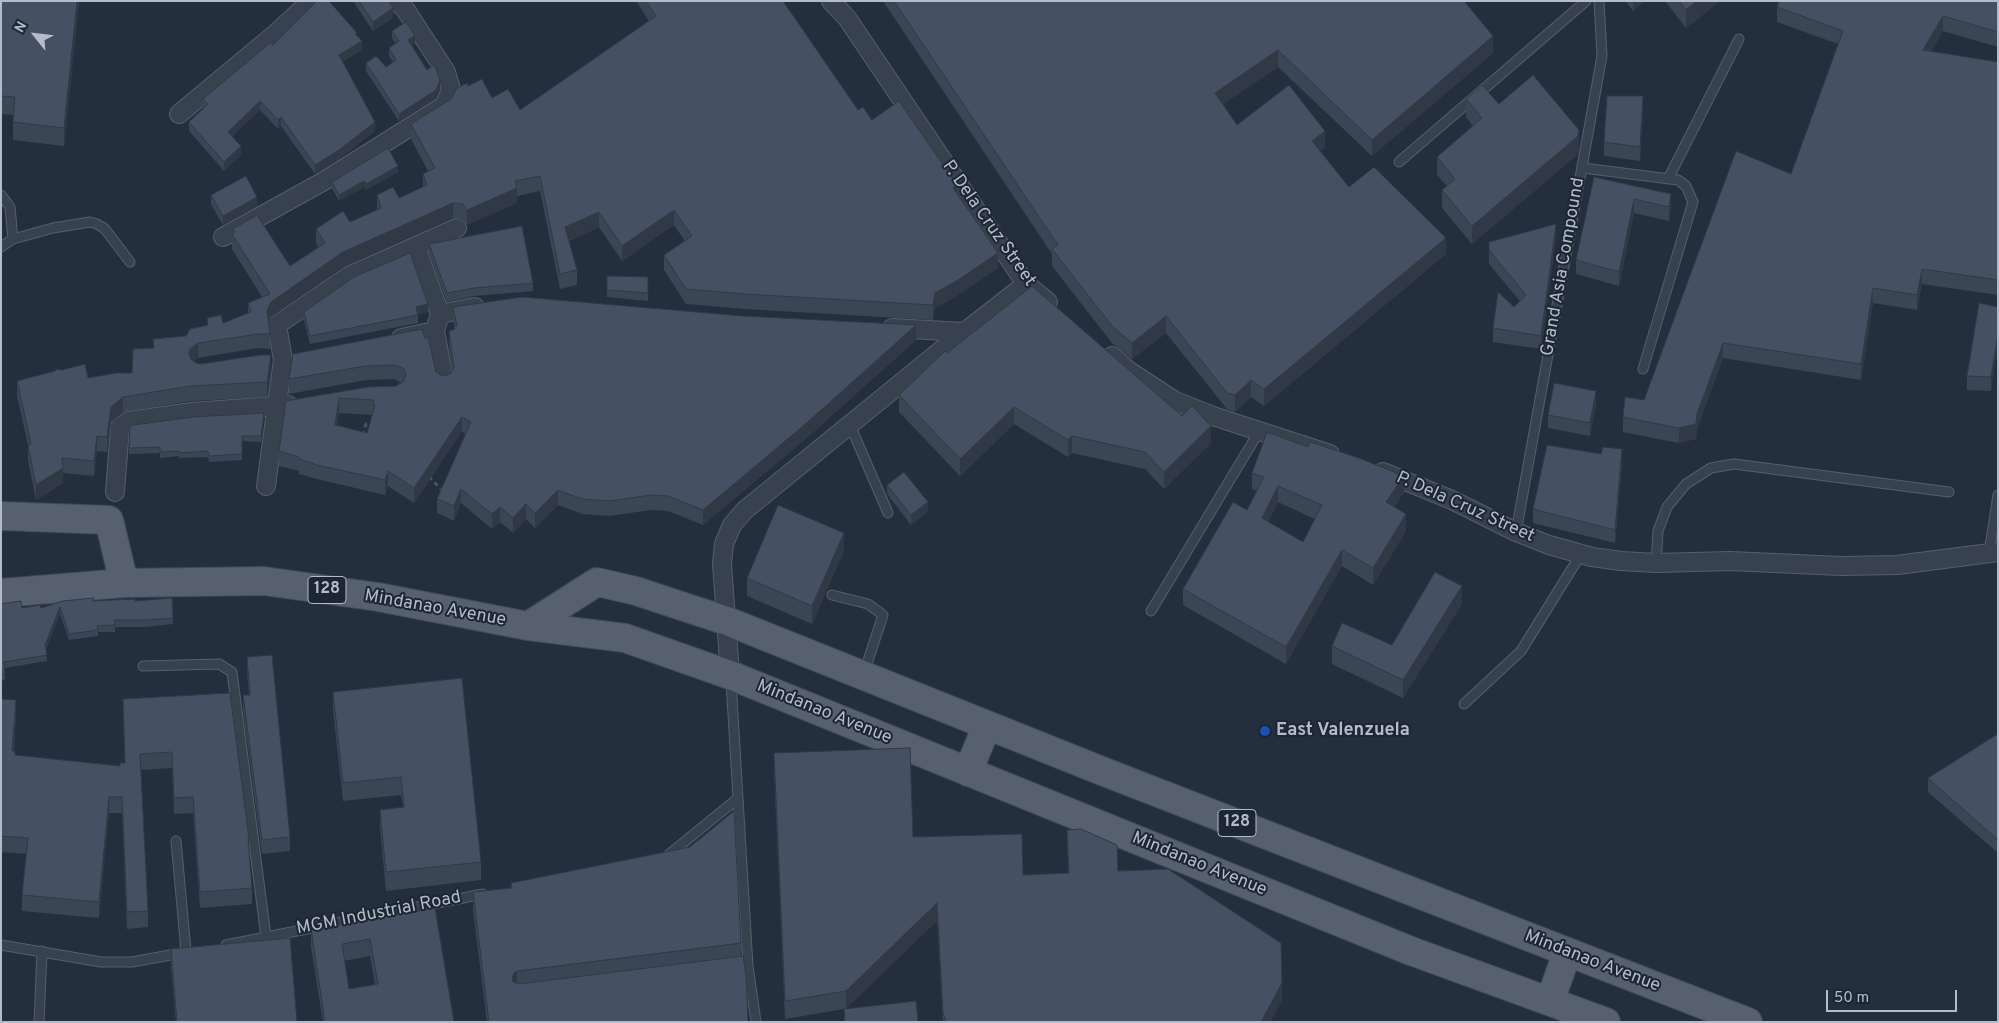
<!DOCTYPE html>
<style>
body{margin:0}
#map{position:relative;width:1999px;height:1023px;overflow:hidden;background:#242f3e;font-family:Overpass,sans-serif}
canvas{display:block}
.frame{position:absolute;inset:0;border:2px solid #b4bcc9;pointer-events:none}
.north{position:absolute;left:10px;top:10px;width:50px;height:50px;-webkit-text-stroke:4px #1d2633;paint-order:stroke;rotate:299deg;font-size:14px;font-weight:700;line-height:20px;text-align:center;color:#b4bcc9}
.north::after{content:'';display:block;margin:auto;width:18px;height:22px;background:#b4bcc9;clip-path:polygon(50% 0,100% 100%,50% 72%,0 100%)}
.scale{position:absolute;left:1826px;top:990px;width:131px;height:22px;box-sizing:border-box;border:2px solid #b4bcc9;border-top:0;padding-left:6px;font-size:15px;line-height:18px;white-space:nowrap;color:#b4bcc9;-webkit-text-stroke:4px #1d2633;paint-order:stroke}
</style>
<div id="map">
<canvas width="1999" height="1023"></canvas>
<div class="frame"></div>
<div class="north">N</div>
<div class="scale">50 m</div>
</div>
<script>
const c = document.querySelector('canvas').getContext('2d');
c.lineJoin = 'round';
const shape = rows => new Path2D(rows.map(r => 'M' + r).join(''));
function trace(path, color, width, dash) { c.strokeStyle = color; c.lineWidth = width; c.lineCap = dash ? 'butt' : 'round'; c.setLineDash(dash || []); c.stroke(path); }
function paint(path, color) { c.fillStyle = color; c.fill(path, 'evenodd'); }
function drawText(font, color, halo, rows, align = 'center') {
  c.font = font + ' Overpass,sans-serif'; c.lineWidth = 4; c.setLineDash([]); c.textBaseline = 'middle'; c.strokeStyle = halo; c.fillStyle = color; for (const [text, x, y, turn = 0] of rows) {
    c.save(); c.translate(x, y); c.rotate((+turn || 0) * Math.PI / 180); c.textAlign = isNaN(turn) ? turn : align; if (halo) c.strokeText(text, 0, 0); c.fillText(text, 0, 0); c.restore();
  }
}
const path = shape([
 [363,435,366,424,374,425],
 [429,477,444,492]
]);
const lane = shape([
 [1399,162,1586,1],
 [1583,168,1678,180,1686,186,1693,202,1643,369],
 [1668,179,1739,39],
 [1,195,10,207,13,239,1,247],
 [13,239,53,228,90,222,97,224,105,229,130,262],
 [850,425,888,513],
 [1516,532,1602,56,1599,1],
 [1989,553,1998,495],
 [1656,563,1658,531,1667,507,1686,484,1711,468,1734,464,1949,492],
 [832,595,868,604,883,615,864,673],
 [1151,611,1260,430],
 [143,666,219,664,232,672,266,937],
 [731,681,748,966,756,1022],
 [1464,704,1521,651,1581,554],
 [176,841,186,951],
 [667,856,737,799],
 [1,945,101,962,132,962,181,953],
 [226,945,483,894],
 [39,1022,42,951]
]);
const street = shape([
 [831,1,847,18,1026,284,1048,302],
 [179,114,274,35,311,1],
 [223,237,324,181,445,105,451,89,446,72,405,9,396,1],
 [416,247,440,314],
 [440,314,475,307],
 [892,328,964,332],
 [435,331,444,380],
 [401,338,435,331,440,314],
 [1112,356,1129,371,1175,401,1216,417,1330,454],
 [1383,472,1452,500,1516,532,1549,545,1592,557,1621,561,1656,563,1730,561,1841,566,1897,565,1998,552],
 [266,486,283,360,277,325,349,276,457,228],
 [115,492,120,427,129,421,192,412,288,405],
 [730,675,722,564,724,544,732,525,745,510,939,352,1026,284]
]);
const primary = shape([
 [1,516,109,520,124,583],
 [1,593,124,583,264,581,378,597,528,626,625,638,730,675,1411,951,1606,1022],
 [528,626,597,582,636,591,727,621,1102,771,1748,1022],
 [968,772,987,725],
 [1550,1001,1567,953]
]);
const wall = shape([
 [1,1,79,1,64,146,13,140,13,115,1,114],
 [353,1,388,1,393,18,373,31],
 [636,1,783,1,858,110,872,120,957,193,998,268,958,295,935,308,933,320,745,309,686,304,664,270,664,255,685,241,674,225,622,261,599,227,569,241,577,270,577,285,560,289,540,191,517,196,517,203,467,225,463,219,453,218,343,267,271,317,268,322,270,334,270,349,258,348,198,358,194,361,196,363,271,370,267,397,191,401,123,412,111,422,107,452,97,451,94,476,63,473,63,483,36,500,28,460,28,445,17,396,17,381,88,378,132,373,153,348,153,339,186,336,207,325,207,318,223,323,248,314,248,303,262,297,232,249,232,234,233,233,233,229,290,266,318,248,316,243,316,229,350,222,377,210,377,195,399,198,423,187,423,174,428,171,411,139,411,124,451,99,468,86,520,110,649,21],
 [883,1,1464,1,1493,53,1372,156,1278,67,1223,104,1237,125,1325,148,1320,151,1349,187,1446,254,1264,406,1251,397,1235,412,1227,409,1166,333,1132,359,1112,343,1052,266,1052,254],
 [1626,1,1644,1,1633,11],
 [1665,1,1720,1,1686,28],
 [1998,1,1998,47,1943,31,1931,52,1998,62,1998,295,1922,284,1917,310,1873,303,1861,380,1723,358,1697,429,1696,439,1679,443,1623,432,1623,417,1644,400,1791,174,1838,44,1777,22,1777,7],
 [392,31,415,43,412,45,427,70,440,89,436,98,399,121,366,71,366,63,386,67,393,62,389,56,389,48,396,44,392,38],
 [357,35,362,50,342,62,375,131,339,159,315,174,281,126,278,129,260,110,232,136,241,155,224,171,189,131,189,122,203,109,203,99,273,45],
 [1466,99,1499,104,1579,148,1578,154,1472,244,1442,208,1442,190,1447,186,1437,175,1437,157,1473,126,1466,117],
 [1643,110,1640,161,1604,156,1604,142],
 [398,172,366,190,365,187,360,189,339,201,332,188,332,182],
 [1594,177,1671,208,1669,221,1634,213,1619,286,1576,274,1576,260],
 [211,195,257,206,223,225,211,204],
 [1556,238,1541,349,1493,342,1493,328,1520,301,1489,264,1489,242],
 [429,244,533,283,533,291,474,296,447,302,429,253],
 [607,276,648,277,648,301,607,297],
 [453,307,916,340,809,436,703,525,668,511,651,510,609,516,582,514,558,505,535,528,526,519,513,533,500,522,492,529,461,503,454,521,437,513,437,499,465,434,462,431,414,503,388,486,385,495,317,479,299,474,299,471,279,466,279,451,286,401,396,386,401,383,395,379,366,380,289,394,289,379,422,329,436,372,441,375,446,376,451,373,452,371,449,346,449,331,454,330],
 [339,413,372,415,367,433,337,425],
 [1998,307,1991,391,1967,390,1967,376],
 [304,312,428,312,418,314,418,323,310,344,304,320],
 [947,353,1211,443,1164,489,1145,469,1072,453,1068,457,1014,424,960,476,899,412,899,395],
 [1596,405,1590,436,1548,428,1548,415],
 [264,418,261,442,242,441,242,460,209,462,208,457,179,458,179,456,160,458,160,453,129,454,129,448],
 [1622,463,1615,543,1533,523,1533,509],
 [1252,473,1404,492,1394,507,1406,531,1373,585,1342,566,1286,664,1183,605,1183,589,1247,510,1257,491,1252,489],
 [1278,502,1315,519,1303,542,1268,522],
 [887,485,928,511,911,525,887,494],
 [844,551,812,624,747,596,747,578],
 [172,598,173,624,146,627,115,627,115,632,98,632,98,636,69,640,60,614,46,649,47,661,5,668,5,680,1,681,1,604,22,608,41,608,93,601,135,601],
 [1462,604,1403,698,1332,664,1332,646,1392,645],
 [247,657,290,837,290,851,262,854,243,709,243,695,249,695,247,671],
 [333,692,481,862,481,880,386,891,380,828,380,810,403,807,401,795,343,801,333,710],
 [230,693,249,839,249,855,252,888,252,904,200,908,193,813,174,814,172,768,141,770,148,911,148,927,127,929,122,813,109,813,99,918,22,911,22,895,26,854,1,852,1,699,16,716,14,751,15,755,120,766,125,763,123,699],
 [1998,736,1998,853,1928,792,1928,778],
 [774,753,913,837,1023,875,1068,873,1067,830,1282,1001,1270,1022,943,1022,937,921,846,1008,918,1022,844,1022,844,1009,785,1019,774,771],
 [511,883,741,943,741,956,748,1022,487,1022,473,910,473,892,511,888],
 [435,908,454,1022,323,1022,311,947,311,929],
 [370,956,375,985,349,989,344,961],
 [171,949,297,1022,176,1022,171,967]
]);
const shadedWall = shape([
 [77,1,79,1,79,4,64,146,64,128],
 [1633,1,1644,1,1633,11],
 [1697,1,1720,1,1686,28,1686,10],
 [393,8,393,18,373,31,373,22],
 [1943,16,1943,31,1923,66,1923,50],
 [415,36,415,43,408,48,408,40],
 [1493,36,1493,53,1372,156,1372,140],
 [362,41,362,50,339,64,339,55],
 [1278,50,1278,67,1215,110,1215,93],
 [440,81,440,89,436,98,399,121,399,114],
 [1643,96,1643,110,1640,161,1640,147],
 [260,101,260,110,228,141,228,132],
 [281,117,281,126,278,129,278,120],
 [375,122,375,131,339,159,315,174,315,165],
 [1579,130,1579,148,1578,154,1472,244,1472,226],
 [1325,131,1325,148,1312,158,1312,141],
 [241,146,241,155,224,171,224,162],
 [398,166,398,172,366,190,366,184],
 [365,181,365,187,339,201,339,195],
 [957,185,957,200,953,188],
 [517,188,517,203,467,225,467,210],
 [1671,194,1671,208,1669,221,1669,207],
 [257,197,257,206,223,225,223,216],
 [1634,199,1634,213,1619,286,1619,272],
 [453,203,453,218,343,267,271,317,267,326,267,311,271,302,343,252],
 [674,210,674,225,622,261,622,246],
 [599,212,599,227,565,242,565,227],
 [1556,224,1556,238,1541,349,1541,336],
 [1446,238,1446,254,1264,406,1264,389],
 [998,253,998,268,958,295,935,308,933,320,933,305,935,293],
 [1922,269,1922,284,1917,310,1917,295],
 [1873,288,1873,303,1861,380,1861,364],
 [428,304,428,312,416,315,416,307],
 [1166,316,1166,333,1132,359,1132,343],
 [916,325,916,340,809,436,703,525,703,510],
 [1998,334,1998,348,1991,391,1991,377],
 [198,343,198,358,190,364,189,354,190,349],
 [1723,343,1723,358,1697,429,1696,439,1679,443,1679,428,1697,414],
 [271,355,271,370,267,397,267,382],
 [1251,380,1251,397,1235,412,1235,395],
 [1596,391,1596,405,1590,436,1590,423],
 [123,397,123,412,111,422,107,452,107,437,111,407],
 [339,398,339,413,335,439,335,425],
 [1014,407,1014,424,960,476,960,459],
 [264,413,264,418,261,442,261,436],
 [462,417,462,431,414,503,414,488],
 [1211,426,1211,443,1164,489,1164,472],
 [97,436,97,451,94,476,94,461],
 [1072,436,1072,453,1068,457,1068,440],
 [1622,449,1622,463,1615,543,1615,530],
 [63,468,63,483,36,500,36,485],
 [388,471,388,486,385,495,385,480],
 [1404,476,1404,492,1386,519,1386,502],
 [1278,486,1278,502,1262,535,1262,518],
 [461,489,461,503,454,521,454,506],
 [558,490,558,505,535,528,535,513],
 [928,502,928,511,911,525,911,515],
 [526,504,526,519,513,533,513,518],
 [500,507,500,522,492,529,492,514],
 [1406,514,1406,531,1373,585,1373,568],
 [844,533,844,551,812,624,812,606],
 [1342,550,1342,566,1286,664,1286,647],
 [1462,586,1462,604,1403,698,1403,680],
 [60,607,60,614,45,651,45,645],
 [16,700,16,716,12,768,12,751],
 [109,797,109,813,99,918,99,902],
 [937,903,937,921,846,1009,846,991],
 [517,971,517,989,512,978,514,973],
 [1282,983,1282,1001,1270,1022,1261,1022]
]);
const building = shape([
 [1,1,77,1,64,128,13,122,15,97,1,96,1,1],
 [317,1,329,1,357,33,355,34,362,41,339,55,375,122,339,150,315,165,281,117,278,120,260,101,228,132,241,146,224,162,189,122,208,104,203,99,270,43,273,45,317,1],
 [359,1,388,1,393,8,373,22,359,1],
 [646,1,783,1,858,110,863,107,872,120,899,101,957,185,953,188,998,253,958,280,935,293,933,305,745,294,686,289,664,255,692,236,674,210,622,246,599,212,565,227,577,270,560,274,540,176,515,181,517,188,467,210,463,204,453,203,343,252,271,302,267,311,270,334,258,334,198,343,190,349,189,354,191,359,196,363,201,364,260,355,271,355,267,382,191,386,123,397,111,407,107,437,97,436,94,461,62,458,63,468,36,485,28,445,31,444,17,381,55,371,56,369,62,370,85,364,88,378,116,373,132,373,133,349,154,348,153,339,186,336,190,329,208,325,207,318,221,315,223,323,251,312,248,303,270,294,232,234,235,232,233,229,257,215,290,266,325,243,316,229,343,211,350,222,381,208,377,195,393,187,399,198,427,185,423,174,435,168,411,124,451,99,457,88,467,83,468,86,482,79,492,98,508,89,520,110,656,16,646,1],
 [894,1,1464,1,1493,36,1372,140,1278,50,1215,93,1237,125,1289,85,1325,131,1312,141,1349,187,1374,167,1446,238,1264,389,1251,380,1235,395,1227,393,1166,316,1132,343,1112,326,1052,249,1058,245,894,1],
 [1679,1,1697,1,1686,10,1679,1],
 [1779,1,1998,1,1998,32,1943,16,1923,50,1998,62,1998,280,1922,269,1917,295,1873,288,1861,364,1723,343,1697,414,1696,424,1679,428,1623,417,1625,397,1644,400,1736,151,1791,174,1843,31,1777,7,1779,1],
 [406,22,415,36,408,40,427,70,434,65,436,69,440,81,436,90,399,114,366,63,376,56,386,67,396,60,389,48,399,41,392,31,406,22],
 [1533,75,1579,130,1578,136,1472,226,1442,190,1455,179,1437,157,1482,118,1466,99,1482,85,1499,104,1533,75],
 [1607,96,1643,96,1640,147,1604,142,1607,96],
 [388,148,398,166,366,184,365,181,360,183,339,195,332,182,388,148],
 [246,176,257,197,223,216,211,195,246,176],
 [1594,177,1671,194,1669,207,1634,199,1619,272,1576,260,1594,177],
 [1556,224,1541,336,1493,328,1498,292,1514,307,1526,295,1489,250,1489,242,1556,224],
 [522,226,533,283,474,288,447,293,429,244,522,226],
 [410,253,428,304,416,307,418,315,310,336,304,312,354,277,410,253],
 [607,276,648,277,648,293,607,290,607,276],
 [1032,286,1182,416,1192,406,1211,426,1164,472,1145,452,1072,436,1068,440,1014,407,960,459,899,395,945,351,947,353,1032,286],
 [522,297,743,316,916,325,809,421,703,510,668,496,651,495,609,501,582,499,558,490,535,513,526,504,513,518,500,507,492,514,461,489,454,506,437,499,471,422,462,417,414,488,388,471,385,480,317,465,299,459,299,457,279,451,286,401,368,387,396,386,404,381,406,374,404,369,395,365,366,366,289,379,293,354,422,329,425,338,428,337,436,372,441,375,446,376,451,373,454,368,449,331,455,329,454,327,457,326,453,307,522,297],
 [339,398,374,400,373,404,375,405,367,433,335,425,339,398],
 [1979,303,1998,307,1998,334,1991,377,1967,376,1979,303],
 [1554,383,1596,391,1590,423,1548,415,1554,383],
 [264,413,261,436,242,436,242,454,209,456,208,451,179,453,179,451,160,452,160,447,129,448,130,427,133,425,193,417,264,413],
 [1267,432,1308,447,1310,442,1359,458,1404,476,1386,502,1406,514,1373,568,1342,550,1286,647,1183,589,1233,502,1247,510,1264,477,1252,473,1267,432],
 [1278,486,1322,505,1303,542,1262,518,1278,486],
 [1547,445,1601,454,1603,447,1622,449,1615,530,1533,509,1547,445],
 [904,472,928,502,911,515,887,485,904,472],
 [778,505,844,533,812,606,747,578,778,505],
 [1435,572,1462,586,1403,680,1332,646,1342,623,1392,645,1435,572],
 [93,598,93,601,135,599,135,601,172,598,173,618,146,620,114,620,115,625,97,626,98,630,69,634,60,607,45,645,47,655,4,662,5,674,1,674,1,604,21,601,22,608,40,605,41,608,63,601,93,598],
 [272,655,290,837,262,840,243,695,250,695,247,657,272,655],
 [462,678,481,862,386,872,380,810,404,807,401,777,343,783,333,692,462,678],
 [230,693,249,839,248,839,252,888,200,892,193,797,174,798,172,752,140,754,148,911,127,912,122,797,109,797,99,902,22,895,28,838,1,836,1,699,16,700,12,751,15,751,15,755,120,766,120,763,125,763,123,699,230,693],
 [1996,735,1998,736,1998,840,1928,778,1996,735],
 [910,748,913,837,1022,834,1023,875,1069,873,1067,830,1081,829,1117,845,1118,871,1168,869,1281,943,1282,983,1261,1022,946,1022,943,1012,937,903,846,991,785,1001,774,753,910,748],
 [734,811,741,943,517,971,514,973,512,978,513,982,519,984,743,956,746,976,748,1022,489,1022,473,892,512,888,511,883,690,847,734,811],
 [435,908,454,1022,325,1022,311,929,435,908],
 [370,939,378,984,349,989,342,944,370,939],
 [290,938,297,1022,177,1022,171,949,290,938],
 [916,1001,918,1022,845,1022,844,1009,916,1001]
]);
const markers = [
 [1265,731,6,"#1a4fb4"]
];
const shields = [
 [327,590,38],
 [1237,823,38]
];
const shieldNames = [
 ["128",327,590],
 ["128",1237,823]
];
const streetNames = [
 ["P. Dela Cruz Street",988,224,55],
 ["Grand Asia Compound",1564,267,-80],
 ["P. Dela Cruz Street",1465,508,24],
 ["Mindanao Avenue",435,609,10],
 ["Mindanao Avenue",824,713,22],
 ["Mindanao Avenue",1199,865,22],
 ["MGM Industrial Road",379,914,-11],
 ["Mindanao Avenue",1592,962,21]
];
const poiNames = [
 ["East Valenzuela",1276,731]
];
trace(lane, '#565f6c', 11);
trace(street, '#565f6c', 20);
trace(primary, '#414a57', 30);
trace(path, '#44595c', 3, [4, 4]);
trace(lane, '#38414e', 9);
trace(street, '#38414e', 18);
trace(primary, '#56606e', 28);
paint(wall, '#3b4654');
paint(shadedWall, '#303945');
paint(building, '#455162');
trace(building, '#303945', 1);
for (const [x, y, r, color] of markers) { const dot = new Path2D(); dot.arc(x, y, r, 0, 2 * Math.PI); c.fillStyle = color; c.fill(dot); trace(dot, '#1d2633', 2); }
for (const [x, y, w] of shields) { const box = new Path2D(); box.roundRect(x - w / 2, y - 13.5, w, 27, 4); c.fillStyle = '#1d2633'; c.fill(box); trace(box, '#b4bcc9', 1); }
drawText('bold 16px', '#b4bcc9', null, shieldNames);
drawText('18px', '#b4bcc9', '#1d2633', streetNames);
drawText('bold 18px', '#b4bcc9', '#1d2633', poiNames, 'left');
</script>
